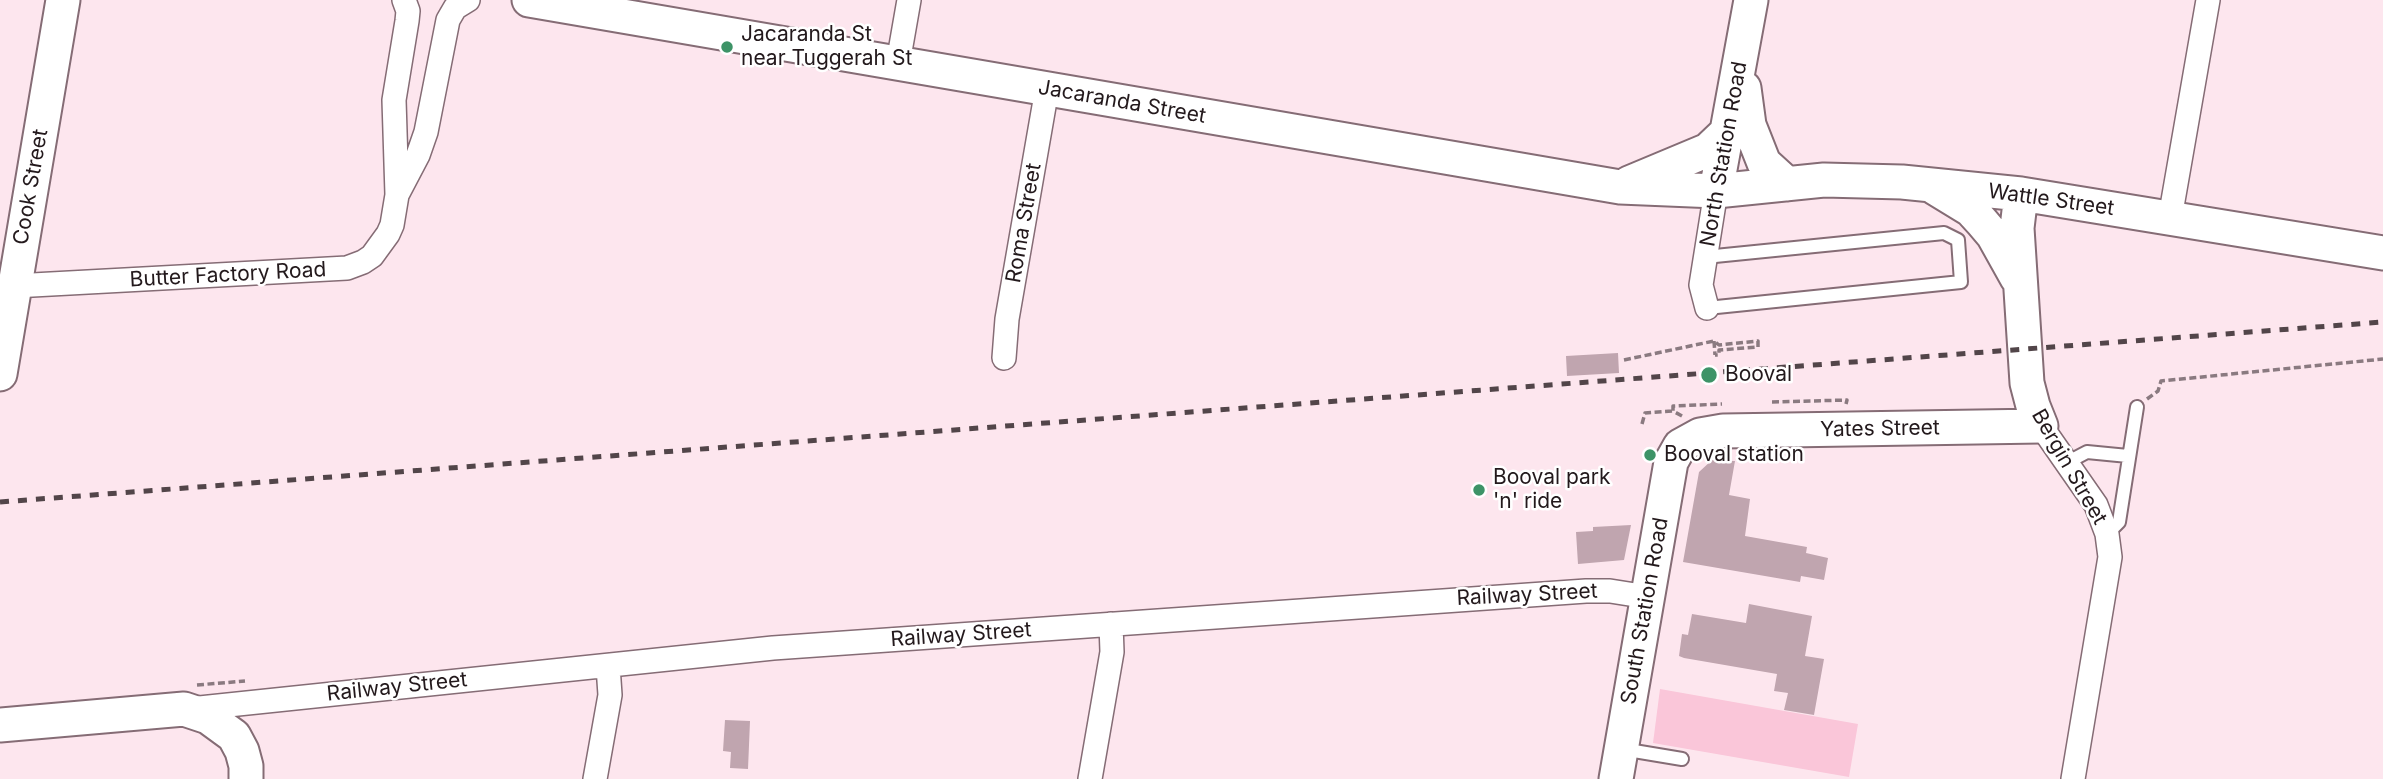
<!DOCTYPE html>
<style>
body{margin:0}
canvas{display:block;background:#fde6ee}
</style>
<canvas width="2383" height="779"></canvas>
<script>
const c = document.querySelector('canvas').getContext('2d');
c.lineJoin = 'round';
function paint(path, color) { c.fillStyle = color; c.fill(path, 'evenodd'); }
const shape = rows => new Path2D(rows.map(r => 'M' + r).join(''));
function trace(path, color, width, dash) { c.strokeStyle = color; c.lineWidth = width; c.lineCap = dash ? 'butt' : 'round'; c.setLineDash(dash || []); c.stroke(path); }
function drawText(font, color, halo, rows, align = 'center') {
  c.font = font + ' Inter,sans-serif'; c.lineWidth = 5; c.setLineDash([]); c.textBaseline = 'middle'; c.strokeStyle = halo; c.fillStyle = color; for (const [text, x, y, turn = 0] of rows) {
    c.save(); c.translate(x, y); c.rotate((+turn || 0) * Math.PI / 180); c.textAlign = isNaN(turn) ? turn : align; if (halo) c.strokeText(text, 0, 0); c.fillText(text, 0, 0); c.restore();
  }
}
const green = shape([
 [1660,689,1858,724,1849,777,1653,743]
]);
const building = shape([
 [1618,353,1619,373,1567,376,1566,356],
 [1712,460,1735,461,1729,495,1750,499,1745,536,1807,547,1806,553,1828,558,1824,580,1801,576,1800,582,1683,562,1699,472],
 [1631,525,1624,560,1578,564,1576,532,1593,531,1593,527],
 [1749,604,1812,616,1805,656,1824,659,1814,715,1784,710,1788,693,1774,691,1777,674,1684,658,1679,656,1682,634,1688,635,1692,614,1746,623],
 [725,720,750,721,748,769,730,768,731,752,723,751]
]);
const path = shape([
 [1714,341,1715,355],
 [1624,360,1714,341,1719,345,1758,341,1758,347,1719,350,1719,355,1715,355],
 [2147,399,2158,391,2161,381,2383,359],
 [1772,402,1847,400,1846,404],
 [1682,416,1673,411,1673,406,1722,404],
 [1642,424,1645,413,1673,411],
 [197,685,245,681]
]);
const lane = shape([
 [1705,257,1944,233,1958,240,1961,282,1707,308],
 [2066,463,2087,452,2128,456],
 [2107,534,2119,522,2137,407],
 [1622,749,1682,759]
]);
const street = shape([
 [898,63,909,0],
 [397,195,418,155,426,132,448,20,455,8,468,0],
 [2170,218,2208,0],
 [14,286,347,268,363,262,372,256,388,234,392,225,397,195,394,100,407,21,408,11,404,0],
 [1707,308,1701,285,1716,191],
 [1004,358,1007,319,1047,89],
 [2041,426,2096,505,2107,534,2110,557,2073,779],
 [190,709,773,648,1586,591,1610,591,1648,597],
 [595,779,610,695,608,666],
 [1090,779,1112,652,1111,624]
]);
const secondary = shape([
 [529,0,1620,187,1716,191,1824,180,1902,182,2021,194,2383,253],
 [1744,88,1749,125,1764,163,1787,184],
 [1629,183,1708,150,1728,131],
 [1935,188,1971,210,1982,222,1993,235,2017,278],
 [1716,191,1751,0],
 [0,374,63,0],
 [0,725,184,709,208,717,234,736,242,751,246,766,246,779],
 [1616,779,1671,462,1680,446,1700,435,1723,431,2041,426,2033,406,2027,383,2017,228,2021,194]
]);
const rail = shape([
 [0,502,2383,322]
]);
const markers = [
 [727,47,7,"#3d9367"],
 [1709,375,9,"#3d9367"],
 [1650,455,7,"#3d9367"],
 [1479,490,7,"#3d9367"]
];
const poiNames = [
 ["Jacaranda St",741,35],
 ["near Tuggerah St",741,59],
 ["Booval",1725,375],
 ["Booval station",1664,455],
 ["Booval park",1493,478],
 ["'n' ride",1493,502]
];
const streetNames = [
 ["Jacaranda Street",1122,102,10],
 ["North Station Road",1724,154,-80],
 ["Cook Street",31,187,-80],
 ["Wattle Street",2051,200,8],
 ["Roma Street",1024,223,-80],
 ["Butter Factory Road",228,275,-3],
 ["Yates Street",1880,429,-1],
 ["Bergin Street",2069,467,60],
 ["Railway Street",1527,595,-3],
 ["South Station Road",1645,611,-80],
 ["Railway Street",961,635,-4],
 ["Railway Street",397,687,-6]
];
paint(green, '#fac6d9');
paint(building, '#c0a5af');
trace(lane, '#856c75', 16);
trace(street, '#856c75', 26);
trace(secondary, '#856c75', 37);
trace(path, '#8a7a80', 3.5, [7, 3.5]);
trace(lane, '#fff', 12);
trace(street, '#fff', 23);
trace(secondary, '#fff', 33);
trace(rail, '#524549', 5, [9, 9]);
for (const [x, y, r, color] of markers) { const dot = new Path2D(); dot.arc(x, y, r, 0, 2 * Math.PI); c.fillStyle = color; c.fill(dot); trace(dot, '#fff', 2.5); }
drawText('21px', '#23191c', '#fff', poiNames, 'left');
drawText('21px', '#23191c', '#fff', streetNames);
</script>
